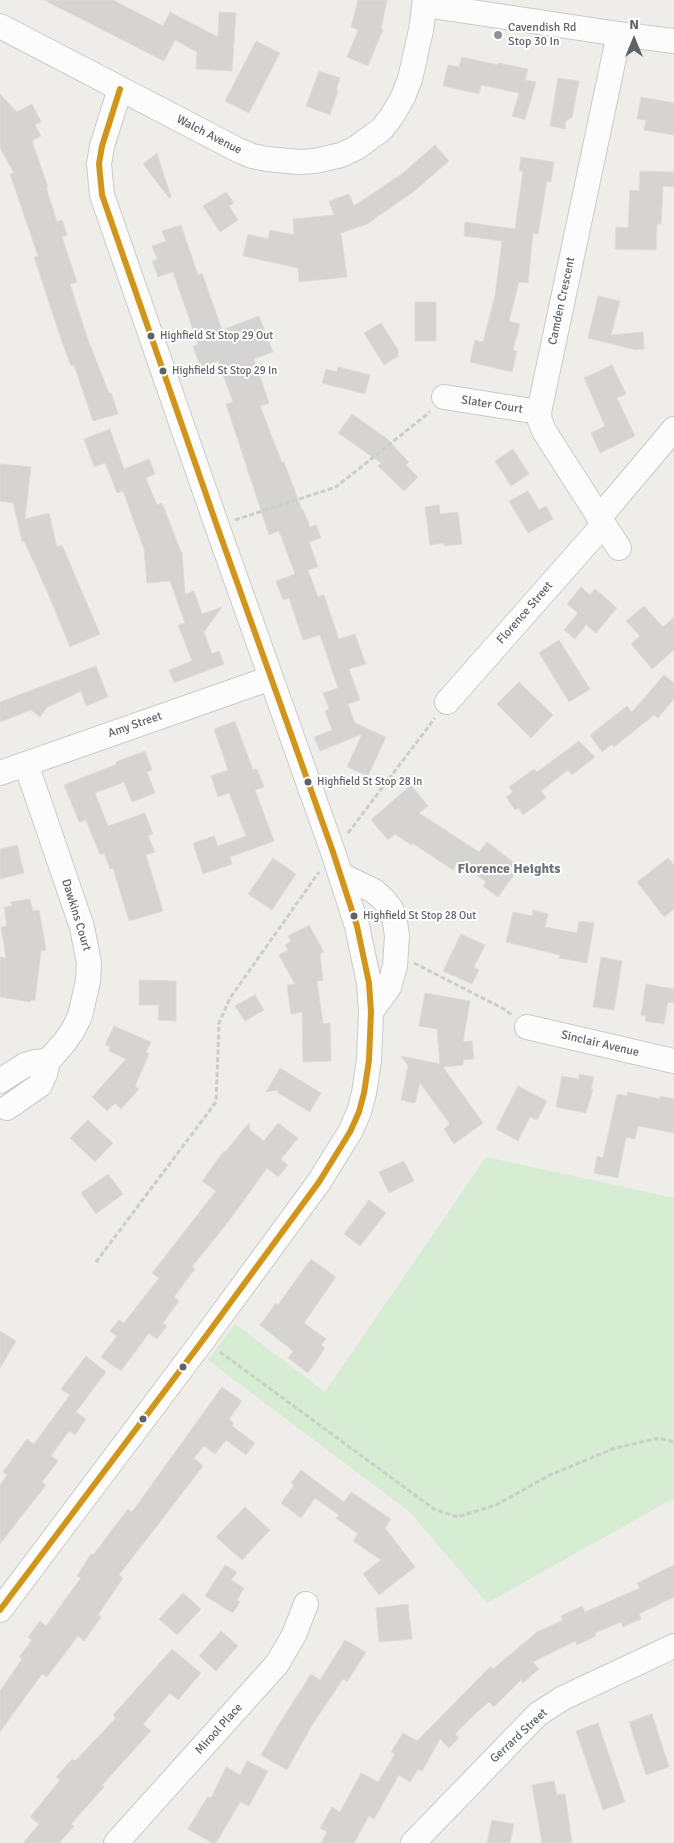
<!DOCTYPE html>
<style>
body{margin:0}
#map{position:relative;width:674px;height:1843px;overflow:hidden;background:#eeede9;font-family:Signika,sans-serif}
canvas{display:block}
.north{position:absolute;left:609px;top:15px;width:50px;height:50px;-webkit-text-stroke:4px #fff;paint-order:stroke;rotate:0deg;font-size:14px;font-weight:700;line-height:20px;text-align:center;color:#5e6368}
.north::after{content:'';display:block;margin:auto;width:18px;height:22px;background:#5e6368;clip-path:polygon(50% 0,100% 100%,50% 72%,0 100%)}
</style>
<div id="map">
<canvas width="674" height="1843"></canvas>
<div class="north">N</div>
</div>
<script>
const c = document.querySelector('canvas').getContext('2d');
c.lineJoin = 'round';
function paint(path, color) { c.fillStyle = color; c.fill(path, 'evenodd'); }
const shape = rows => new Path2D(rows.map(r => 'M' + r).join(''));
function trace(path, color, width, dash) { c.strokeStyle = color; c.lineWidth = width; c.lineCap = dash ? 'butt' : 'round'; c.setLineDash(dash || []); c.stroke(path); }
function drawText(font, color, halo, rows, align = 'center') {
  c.font = font + ' Signika,sans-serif'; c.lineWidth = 4; c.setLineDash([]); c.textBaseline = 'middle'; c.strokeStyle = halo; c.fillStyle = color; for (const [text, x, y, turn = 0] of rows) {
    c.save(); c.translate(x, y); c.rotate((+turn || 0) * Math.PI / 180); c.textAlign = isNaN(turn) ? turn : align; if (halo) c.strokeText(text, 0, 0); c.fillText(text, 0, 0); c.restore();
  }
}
const green = shape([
 [486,1157,674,1198,674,1498,487,1603,410,1512,208,1360,235,1324,325,1392]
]);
const building = shape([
 [44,0,113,0,163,26,170,12,218,37,219,12,236,13,232,71,196,69,197,52,175,40,164,61,44,0],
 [358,0,387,0,381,29,383,29,368,66,347,57,358,30,351,27,358,0],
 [256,41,280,53,249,113,225,101,256,41],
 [462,57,498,65,499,63,528,69,525,80,536,82,525,120,512,116,519,93,481,85,479,94,443,86,448,65,459,67,462,57],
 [319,71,340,78,336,90,338,91,330,115,306,106,319,71],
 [558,78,579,81,572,117,566,121,565,129,550,126,558,78],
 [0,94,17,112,32,104,41,122,35,125,41,136,32,141,48,187,46,187,57,222,62,220,67,235,62,237,77,282,70,284,87,337,109,393,111,393,118,414,93,421,74,365,71,366,61,339,34,257,38,256,10,174,14,173,0,148,0,94],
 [641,97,674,103,674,135,644,130,646,120,637,119,641,97],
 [435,145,449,161,413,192,367,224,341,233,347,277,299,282,298,268,243,256,248,234,268,239,270,230,294,235,293,219,334,215,329,201,349,194,354,206,403,173,435,145],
 [157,153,171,197,169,198,143,164,157,153],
 [521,157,554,162,551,182,547,181,538,234,533,233,528,283,519,282,509,321,520,324,513,350,517,351,512,372,470,362,475,340,483,342,495,296,502,241,464,236,465,222,515,229,523,171,519,171,521,157],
 [640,171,674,172,674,187,663,186,661,224,657,224,656,250,615,249,616,227,628,228,630,190,639,191,640,171],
 [226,192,234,203,229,206,238,220,220,232,203,206,226,192],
 [181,225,198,275,202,273,222,330,259,316,273,352,254,359,269,403,260,406,282,463,284,462,302,510,303,509,310,527,316,525,321,538,309,542,318,567,308,570,318,597,324,595,339,639,355,634,366,664,349,669,360,700,348,704,355,723,386,737,368,776,347,767,362,734,320,751,314,737,332,730,325,711,329,709,323,693,338,688,320,635,303,640,289,598,283,600,276,581,295,574,279,531,269,535,226,404,233,402,218,361,200,367,193,346,198,344,173,272,158,277,152,261,157,259,152,246,166,241,162,231,181,225],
 [598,296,620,301,611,335,643,332,644,349,636,350,588,338,598,296],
 [415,302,436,302,436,341,415,341,415,302],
 [381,323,398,350,398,356,384,365,364,333,381,323],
 [612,365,626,394,617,398,635,436,600,453,591,433,605,426,584,378,612,365],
 [338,367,370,375,365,394,322,383,326,369,337,372,338,367],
 [352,414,386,438,409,462,406,465,418,477,404,491,378,466,381,463,338,433,352,414],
 [110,429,124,469,149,459,155,474,146,478,157,505,162,503,182,554,185,594,194,591,202,614,222,607,204,632,212,654,219,651,224,664,174,683,169,670,192,661,178,625,185,623,170,581,147,583,144,549,123,491,117,493,105,463,94,467,84,439,110,429],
 [513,449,529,474,511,486,495,461,513,449],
 [0,464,31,467,25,519,49,513,57,547,62,545,100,634,70,647,46,589,24,541,22,541,13,503,0,501,0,464],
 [528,491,539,510,546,506,553,519,528,533,509,501,528,491],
 [439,505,440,514,458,512,462,544,445,546,443,543,430,545,425,507,439,505],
 [581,587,590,595,595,589,617,608,596,633,586,625,575,639,564,630,578,613,567,604,581,587],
 [644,606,663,627,674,617,674,650,652,669,631,644,640,636,626,621,644,606],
 [559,640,590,689,569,702,539,653,559,640],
 [96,666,108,697,86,706,81,691,46,708,40,717,31,710,0,722,0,702,96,666],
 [664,675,674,683,674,699,658,718,654,715,614,747,612,744,602,752,590,735,627,706,632,712,664,675],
 [519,682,553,715,531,738,497,704,519,682],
 [235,721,253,770,257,769,264,787,255,790,274,841,230,857,232,864,203,874,193,843,214,836,218,846,246,836,229,793,218,797,211,776,228,770,214,729,235,721],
 [579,741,595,757,572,775,568,770,541,791,546,798,523,815,518,808,515,810,506,797,513,792,509,787,534,769,537,772,579,741],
 [145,751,152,770,147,772,155,793,132,802,124,782,95,793,108,826,145,813,153,834,148,836,155,852,146,855,163,911,129,921,113,868,110,869,104,853,100,855,86,820,79,822,64,785,117,764,116,762,145,751],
 [411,785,428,806,419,813,479,852,487,842,520,867,498,897,483,886,486,882,458,862,453,870,412,843,411,845,395,834,388,840,371,820,411,785],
 [17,845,24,873,0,879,0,849,17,845],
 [273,858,296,874,272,910,248,894,273,858],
 [668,858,674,865,674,909,664,917,637,882,668,858],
 [30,899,33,911,39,910,46,950,41,951,35,1000,31,1000,30,1002,0,997,0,957,6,958,1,927,7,926,4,907,12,906,11,902,30,899],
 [533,910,548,914,545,927,577,933,579,921,594,923,587,963,559,958,560,955,506,942,513,912,532,916,533,910],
 [309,925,324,952,320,954,323,980,317,981,323,1024,330,1023,331,1061,303,1062,302,1012,291,1014,287,985,295,984,279,955,288,950,285,945,291,941,288,936,309,925],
 [461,934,485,945,474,967,479,970,472,984,443,971,461,934],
 [601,957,622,961,614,1010,593,1007,601,957],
 [139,980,176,981,176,1021,158,1020,159,1005,139,1005,139,980],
 [646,984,674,989,674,1003,668,1002,664,1024,645,1021,646,1016,641,1015,646,984],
 [425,993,470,1001,463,1042,472,1041,474,1059,463,1060,463,1065,443,1067,483,1123,454,1144,444,1129,450,1124,420,1083,415,1103,401,1100,408,1066,401,1056,440,1064,437,1029,419,1026,425,993],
 [255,995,264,1010,245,1021,235,1006,255,995],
 [114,1026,151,1042,146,1052,149,1054,135,1086,139,1089,121,1109,115,1103,107,1111,92,1097,126,1059,109,1051,110,1047,105,1045,114,1026],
 [280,1068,321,1093,310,1112,278,1093,278,1090,266,1092,280,1068],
 [579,1074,594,1077,591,1089,593,1089,586,1113,556,1107,562,1076,579,1079,579,1074],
 [518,1086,547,1101,537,1120,530,1117,518,1141,496,1129,518,1086],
 [628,1092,660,1099,660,1096,674,1099,674,1133,638,1126,635,1139,626,1137,618,1178,594,1173,597,1156,603,1158,617,1094,627,1096,628,1092],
 [88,1120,113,1143,95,1162,70,1138,88,1120],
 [249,1123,250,1130,264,1141,278,1123,298,1138,281,1159,288,1165,278,1177,267,1168,232,1217,192,1267,195,1269,174,1297,179,1301,163,1323,167,1326,157,1339,149,1333,121,1371,101,1357,117,1336,110,1331,119,1320,124,1323,159,1278,152,1273,216,1191,202,1181,224,1151,225,1152,249,1123],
 [404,1161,414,1181,389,1193,379,1172,404,1161],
 [108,1174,123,1194,96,1214,81,1193,108,1174],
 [369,1200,386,1213,360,1246,344,1234,369,1200],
 [311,1259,336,1277,304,1323,326,1339,321,1345,325,1348,308,1373,288,1358,293,1351,260,1325,276,1303,278,1305,311,1259],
 [0,1331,16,1341,0,1368,0,1331],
 [86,1356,106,1372,76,1412,86,1419,75,1435,69,1431,51,1456,58,1461,42,1482,46,1485,0,1544,0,1485,7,1475,3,1472,27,1439,34,1444,70,1395,61,1389,86,1356],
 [222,1387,242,1401,229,1419,234,1423,232,1426,255,1443,246,1455,226,1440,215,1454,204,1446,194,1458,203,1466,119,1575,123,1578,98,1615,101,1617,84,1641,78,1636,47,1677,42,1674,0,1732,0,1691,22,1659,19,1657,32,1640,28,1637,40,1621,46,1626,81,1578,77,1576,91,1554,93,1555,128,1509,132,1512,222,1387],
 [301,1470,344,1502,351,1492,391,1519,385,1528,415,1567,379,1595,363,1574,381,1560,353,1541,358,1534,336,1518,339,1515,315,1498,301,1518,281,1503,294,1485,291,1483,301,1470],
 [245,1507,270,1530,242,1560,216,1537,245,1507],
 [225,1565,237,1572,231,1580,244,1588,237,1600,240,1602,233,1613,205,1596,225,1565],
 [674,1565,674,1597,639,1614,641,1619,623,1627,621,1622,595,1633,596,1636,577,1645,575,1641,533,1662,539,1669,523,1683,521,1680,494,1707,489,1702,478,1711,455,1734,459,1738,449,1748,440,1739,422,1771,418,1769,410,1782,399,1775,374,1819,369,1816,354,1843,321,1843,327,1832,320,1828,332,1807,340,1812,361,1773,378,1782,395,1754,391,1752,403,1733,417,1741,491,1666,493,1669,537,1632,563,1620,561,1616,582,1606,585,1612,640,1588,637,1583,674,1565],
 [183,1593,201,1609,177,1635,159,1619,183,1593],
 [408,1604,412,1639,379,1642,376,1608,408,1604],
 [221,1631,238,1646,216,1671,199,1656,221,1631],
 [345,1640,366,1652,347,1682,343,1679,312,1725,287,1770,261,1755,276,1729,311,1674,320,1680,345,1640],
 [172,1649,201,1673,178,1700,170,1693,143,1724,151,1731,102,1785,104,1787,71,1824,74,1826,59,1843,23,1843,39,1824,30,1817,60,1780,56,1777,72,1759,75,1761,116,1718,113,1715,172,1649],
 [652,1714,669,1767,646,1775,629,1722,652,1714],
 [598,1723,625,1802,603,1810,576,1731,598,1723],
 [247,1761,268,1771,249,1806,240,1802,216,1843,212,1843,188,1829,208,1796,211,1798,226,1767,240,1775,247,1761],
 [554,1781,557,1795,565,1794,572,1843,542,1843,532,1785,554,1781],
 [492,1820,514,1824,510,1843,487,1843,492,1820]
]);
const path = shape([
 [235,520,336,487,430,412],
 [348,833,435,718],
 [414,963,504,1009,512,1015],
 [96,1262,216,1102,219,1023,230,998,319,872],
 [220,1352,434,1509,457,1517,496,1505,550,1475,615,1448,659,1438,674,1442]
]);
const minor = shape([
 [425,5,619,34,674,41],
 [0,26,238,150,252,156,267,159,299,162,315,161,341,155,356,148,382,129,392,116,403,97,410,79,421,30,425,0],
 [619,34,539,412,540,421,544,431,619,548],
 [444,397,539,412],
 [599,518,674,429],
 [447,702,603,525],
 [0,773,271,678],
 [341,875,374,891,383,899,391,909,395,922,397,936,395,966,389,987,371,1012],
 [527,1027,674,1061],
 [0,1081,25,1065,35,1062,48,1061],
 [7,1108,40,1085,45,1074,48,1061,64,1043,73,1030,80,1016,88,981,89,963,82,927,26,764],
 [0,1610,203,1340,319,1182,350,1132,359,1112,364,1093,369,1060,371,1012,369,983,357,926,333,852,217,526,102,195,99,164,102,146,120,89],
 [116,1843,277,1664,294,1635,306,1604],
 [413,1843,538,1714,563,1698,674,1646]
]);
const bus1 = shape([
 [0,1610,203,1340,319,1182,350,1132,359,1112,364,1093,369,1060,371,1012,369,983,357,926,333,852,217,526,102,195,99,164,102,146,120,89]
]);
const markers = [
 [498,35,5,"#909395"],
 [151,336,4.5,"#5e6368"],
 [163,371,4.5,"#5e6368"],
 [308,782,4.5,"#5e6368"],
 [354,916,4.5,"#5e6368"],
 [183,1367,4.5,"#5e6368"],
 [143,1419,4.5,"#5e6368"]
];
const busNames = [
 ["Highfield St Stop 29 Out",160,336],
 ["Highfield St Stop 29 In",172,371],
 ["Highfield St Stop 28 In",317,782],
 ["Highfield St Stop 28 Out",363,916]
];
const poiNames = [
 ["Cavendish Rd",508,28],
 ["Stop 30 In",508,42]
];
const streetNames = [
 ["Walch Avenue",209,135,27],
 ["Camden Crescent",562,301,-78],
 ["Slater Court",492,405,9],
 ["Florence Street",525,613,-49],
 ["Amy Street",135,725,-19],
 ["Dawkins Court",76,915,73],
 ["Sinclair Avenue",600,1044,13],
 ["Mirool Place",219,1729,-48],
 ["Gerrard Street",519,1736,-43]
];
const neighbourhoodNames = [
 ["Florence Heights",509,869]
];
paint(green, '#d6ecd3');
paint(building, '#d5d4d2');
trace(building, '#dedcd8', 1);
trace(minor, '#c9cac9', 26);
trace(path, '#cacfcb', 3, [5, 2.5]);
trace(minor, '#fcfcfc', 24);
trace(bus1, '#d1951a', 6);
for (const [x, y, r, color] of markers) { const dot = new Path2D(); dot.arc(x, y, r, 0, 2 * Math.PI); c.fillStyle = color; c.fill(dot); trace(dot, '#fff', 2); }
drawText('11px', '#5e6368', '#fff', busNames, 'left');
drawText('12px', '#5e6368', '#fff', poiNames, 'left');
drawText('12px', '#5e6368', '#fff', streetNames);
drawText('bold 14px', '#6e757a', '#fff', neighbourhoodNames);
</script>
